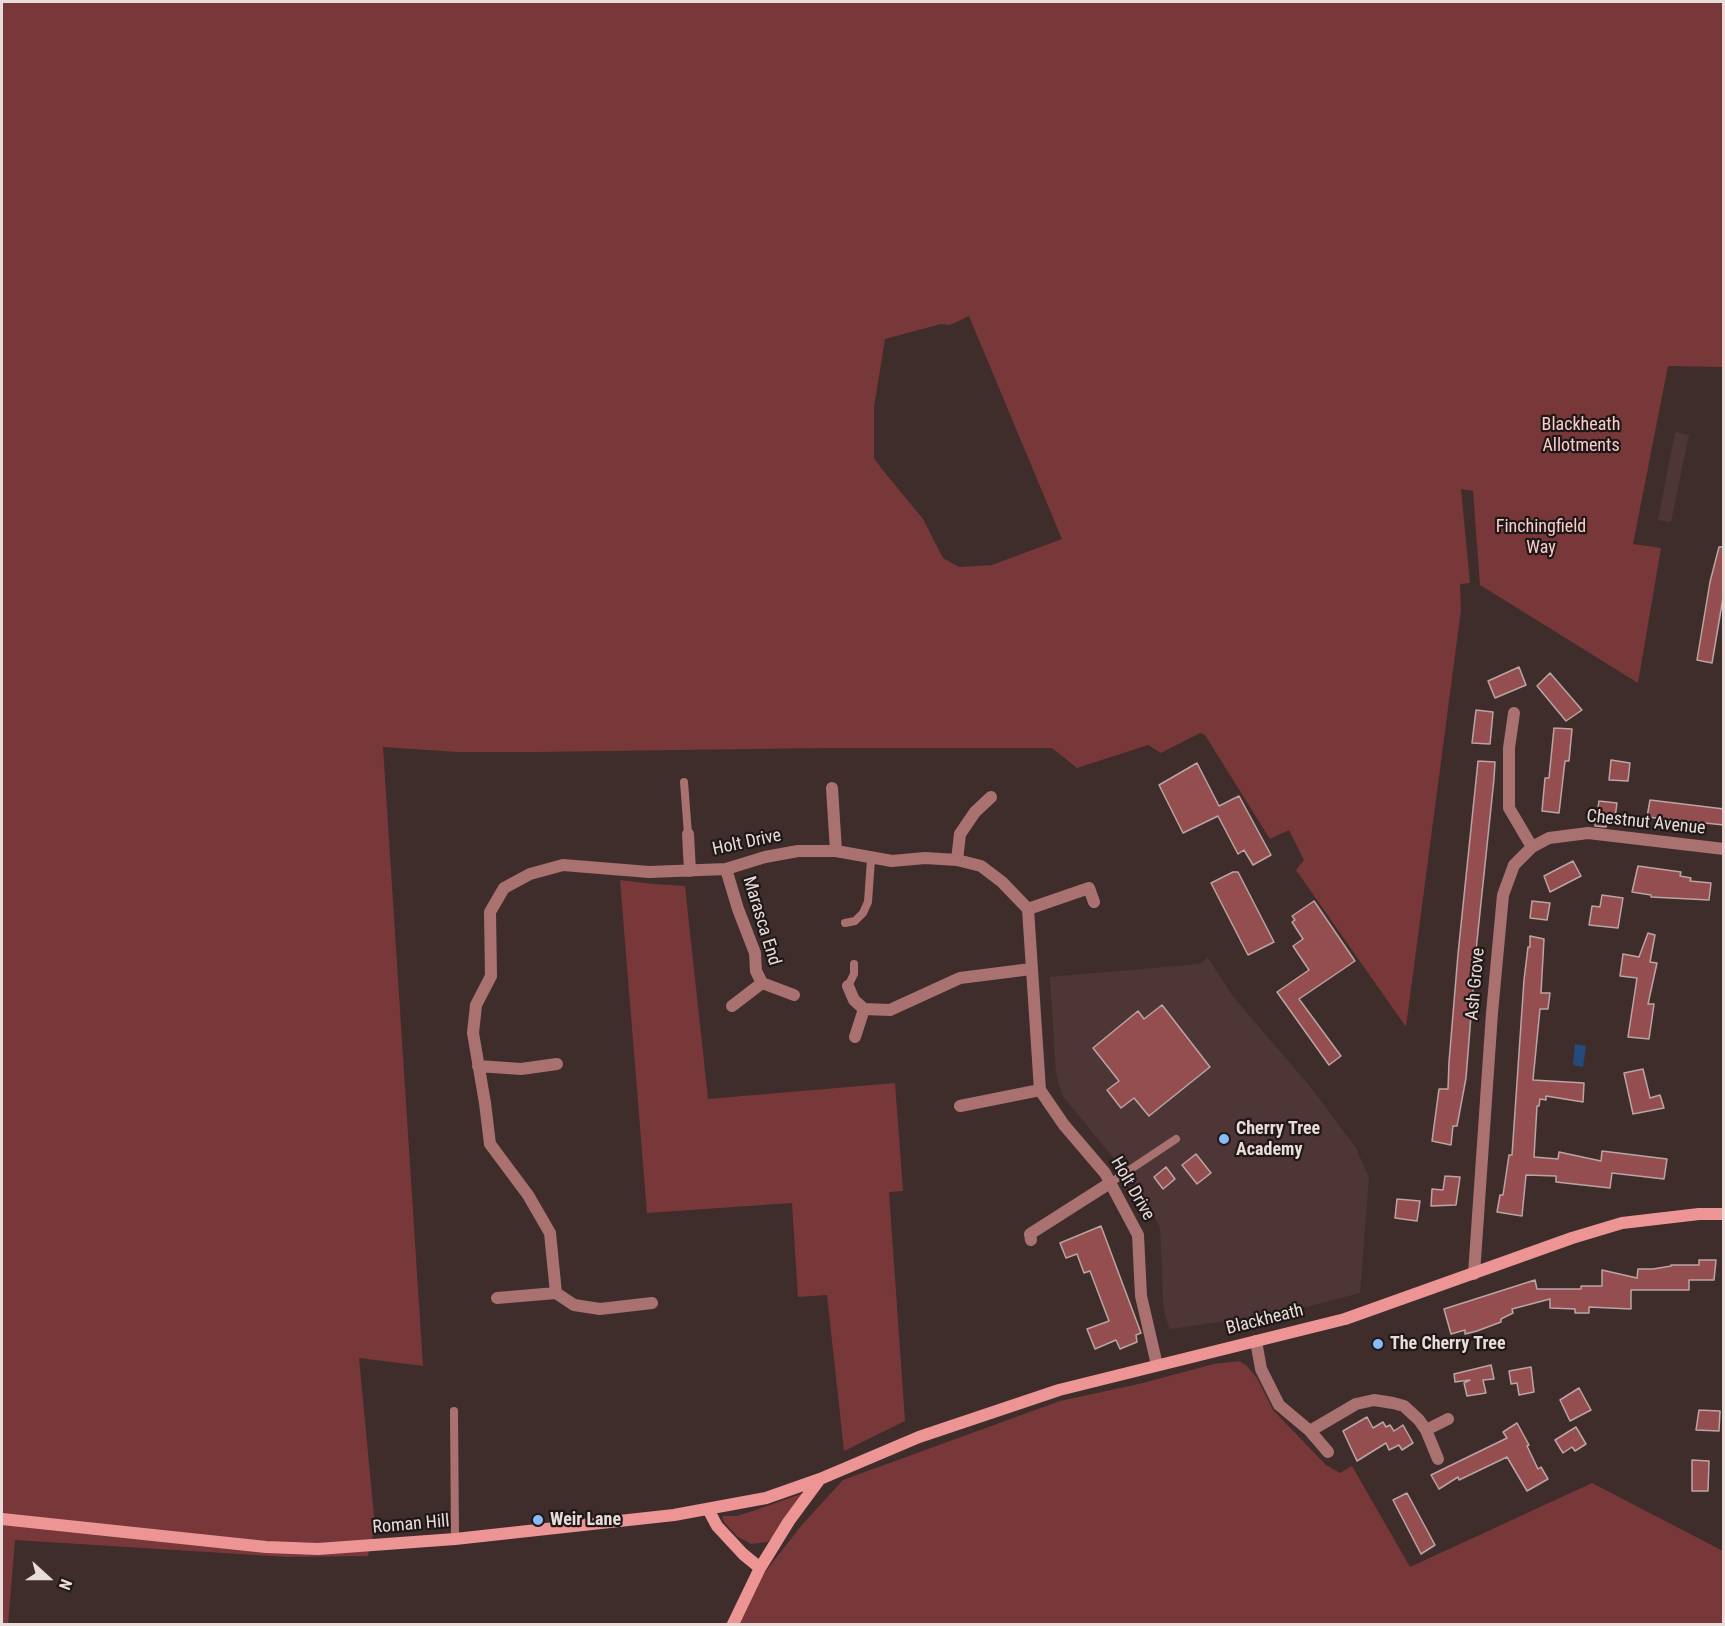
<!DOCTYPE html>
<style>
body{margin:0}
#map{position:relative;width:1725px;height:1626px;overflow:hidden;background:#3f2d2c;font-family:"Roboto Condensed",sans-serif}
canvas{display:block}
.frame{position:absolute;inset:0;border:3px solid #e9dddc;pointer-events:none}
.north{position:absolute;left:18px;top:1548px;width:60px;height:60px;-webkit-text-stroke:4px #201817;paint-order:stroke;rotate:111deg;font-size:16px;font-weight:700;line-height:24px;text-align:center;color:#e9dddc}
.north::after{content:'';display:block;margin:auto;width:21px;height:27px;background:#e9dddc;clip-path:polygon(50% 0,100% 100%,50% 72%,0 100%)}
</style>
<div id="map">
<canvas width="1725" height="1626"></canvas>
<div class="frame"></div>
<div class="north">N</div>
</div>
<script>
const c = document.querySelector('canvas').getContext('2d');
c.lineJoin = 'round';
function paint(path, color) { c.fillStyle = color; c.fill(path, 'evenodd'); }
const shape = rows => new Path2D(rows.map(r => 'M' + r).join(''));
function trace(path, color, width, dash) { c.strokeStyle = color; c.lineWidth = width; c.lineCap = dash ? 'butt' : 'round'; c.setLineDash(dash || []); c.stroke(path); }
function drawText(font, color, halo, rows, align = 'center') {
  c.font = font + ' "Roboto Condensed",sans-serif'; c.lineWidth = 4.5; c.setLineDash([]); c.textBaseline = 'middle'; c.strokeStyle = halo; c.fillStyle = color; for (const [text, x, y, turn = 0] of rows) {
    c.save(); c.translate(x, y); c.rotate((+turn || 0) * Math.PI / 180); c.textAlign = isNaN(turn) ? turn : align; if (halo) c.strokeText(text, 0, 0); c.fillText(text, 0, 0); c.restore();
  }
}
const built = shape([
 [1675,432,1689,435,1671,522,1658,520],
 [1208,958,1234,998,1312,1089,1356,1148,1369,1178,1360,1293,1283,1313,1170,1329,1165,1316,1163,1299,1160,1227,1141,1192,1063,1096,1059,1085,1056,1072,1050,977,1199,964]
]);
const green = shape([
 [2,2,1723,2,1723,367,1668,366,1633,544,1661,548,1638,683,1480,585,1473,491,1461,489,1470,583,1460,584,1461,610,1406,1027,1296,870,1304,860,1289,830,1270,839,1205,735,1200,733,1161,753,1148,745,1077,768,1052,748,824,748,534,752,457,752,383,747,423,1366,359,1358,375,1527,368,1556,287,1557,15,1540,8,1624,2,1624],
 [969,316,1062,539,992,565,959,567,943,558,923,519,881,468,874,458,874,407,885,339,941,324,950,325],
 [620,880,653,884,685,886,708,1099,895,1083,903,1191,889,1192,905,1421,844,1451,827,1295,798,1297,792,1203,647,1213],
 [1239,1361,1247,1366,1257,1378,1273,1410,1326,1465,1340,1473,1352,1466,1410,1567,1592,1483,1723,1551,1723,1624,732,1624,744,1599,801,1526,843,1480,1060,1401,1143,1383,1214,1364],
 [801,1494,802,1495,773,1537,767,1542,751,1544,746,1541,738,1537,724,1522,722,1517,724,1516,737,1516,759,1509]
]);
const water = shape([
 [1575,1044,1586,1046,1583,1067,1573,1065]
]);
const building = shape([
 [1719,547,1724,547,1723,598,1712,663,1697,660,1710,582,1719,547],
 [1519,667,1526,685,1495,698,1488,681,1519,667],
 [1550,673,1582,710,1566,721,1537,686,1550,673],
 [1476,710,1493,712,1490,744,1472,743,1476,710],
 [1554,728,1572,729,1569,761,1565,761,1559,813,1542,811,1545,778,1549,778,1554,728],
 [1611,760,1630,763,1628,781,1609,780,1611,760],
 [1478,761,1495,762,1494,779,1477,941,1466,1078,1457,1126,1453,1126,1451,1145,1432,1141,1439,1089,1448,1089,1449,1062,1458,954,1478,761],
 [1197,763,1219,806,1239,796,1271,855,1253,865,1244,850,1238,854,1218,816,1183,833,1159,785,1197,763],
 [1650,800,1724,809,1724,825,1647,817,1650,800],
 [1599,801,1617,803,1615,818,1609,818,1606,827,1595,826,1599,801],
 [1573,861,1581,876,1550,892,1544,876,1573,861],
 [1638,866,1681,872,1680,876,1691,878,1690,881,1711,883,1709,900,1651,897,1651,895,1632,892,1638,866],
 [1233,872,1238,872,1274,942,1248,955,1211,883,1233,872],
 [1602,895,1623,898,1618,928,1589,925,1592,906,1600,907,1602,895],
 [1314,901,1355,961,1299,999,1341,1056,1329,1065,1277,992,1309,970,1293,946,1303,939,1292,922,1295,920,1292,916,1314,901],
 [1532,901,1550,903,1547,920,1530,918,1532,901],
 [1648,933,1655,935,1650,962,1657,963,1648,1004,1654,1004,1649,1039,1628,1037,1637,978,1620,976,1623,954,1639,957,1648,933],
 [1530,936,1544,939,1541,993,1550,993,1548,1009,1540,1009,1533,1080,1584,1083,1583,1102,1546,1096,1546,1100,1540,1099,1539,1106,1537,1106,1534,1157,1558,1159,1559,1152,1601,1161,1602,1151,1667,1159,1664,1179,1612,1173,1610,1188,1556,1182,1556,1176,1526,1175,1522,1216,1497,1212,1500,1195,1503,1195,1509,1155,1512,1155,1524,980,1528,947,1530,947,1530,936],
 [1162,1005,1210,1067,1149,1116,1134,1098,1121,1108,1107,1090,1119,1081,1093,1048,1138,1011,1144,1019,1162,1005],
 [1643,1069,1650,1098,1660,1095,1664,1108,1633,1114,1624,1073,1643,1069],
 [1196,1154,1211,1173,1197,1184,1182,1165,1196,1154],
 [1166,1167,1175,1179,1163,1189,1154,1177,1166,1167],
 [1445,1176,1460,1177,1456,1205,1431,1206,1432,1189,1443,1190,1445,1176],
 [1397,1199,1420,1201,1417,1221,1395,1218,1397,1199],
 [1101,1226,1141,1333,1136,1335,1137,1342,1120,1349,1116,1340,1095,1349,1087,1329,1109,1321,1090,1271,1084,1273,1077,1254,1066,1258,1060,1243,1101,1226],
 [1699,1260,1716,1260,1714,1280,1689,1280,1689,1290,1631,1290,1631,1309,1589,1307,1589,1313,1575,1313,1575,1309,1550,1308,1550,1299,1512,1309,1513,1313,1501,1319,1501,1322,1477,1331,1465,1334,1465,1330,1451,1334,1444,1309,1535,1280,1537,1289,1581,1289,1581,1286,1602,1286,1602,1270,1637,1278,1638,1269,1653,1269,1671,1266,1671,1265,1699,1265,1699,1260],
 [1491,1365,1494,1379,1483,1380,1486,1393,1467,1396,1464,1383,1470,1380,1455,1382,1454,1374,1491,1365],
 [1531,1367,1534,1392,1519,1395,1517,1383,1511,1384,1509,1371,1531,1367],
 [1579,1388,1591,1410,1570,1421,1560,1400,1579,1388],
 [1699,1410,1720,1411,1719,1431,1696,1430,1699,1410],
 [1367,1417,1373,1428,1383,1422,1386,1427,1390,1425,1394,1431,1403,1425,1413,1443,1402,1450,1399,1445,1389,1450,1386,1443,1357,1461,1343,1431,1367,1417],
 [1517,1423,1529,1445,1527,1446,1538,1469,1541,1467,1548,1479,1527,1491,1507,1457,1459,1480,1458,1477,1439,1489,1431,1475,1507,1438,1503,1432,1517,1423],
 [1576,1427,1586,1444,1575,1451,1572,1447,1563,1453,1555,1440,1576,1427],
 [1692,1460,1709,1461,1708,1491,1692,1491,1692,1460],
 [1407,1493,1435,1545,1421,1554,1393,1500,1407,1493]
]);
const lane = shape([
 [684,782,688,834],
 [845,923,855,921,863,913,868,902,871,859],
 [848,986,854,974,854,964],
 [1110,1183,1176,1139],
 [454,1411,455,1539]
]);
const street = shape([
 [832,788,836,851],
 [688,834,690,871],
 [1532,847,1549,838,1588,833,1724,849],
 [957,860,960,834,975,812,991,797],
 [726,869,738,909,755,953,756,971,762,983,794,995],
 [1028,909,1089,888,1094,902],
 [848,986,854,1000,864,1009],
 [732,1006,762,983],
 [855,1037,864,1009,890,1010,960,978,1031,969],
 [478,1066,521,1069,557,1064],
 [960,1106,1040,1090],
 [1031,1240,1030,1234,1110,1183],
 [1474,1274,1492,1013,1503,895,1514,865,1532,847,1509,808,1509,748,1514,713],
 [497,1298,556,1293],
 [652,1303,600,1309,574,1305,556,1293,550,1233,528,1195,490,1144,485,1103,473,1033,476,1005,491,976,490,912,504,888,530,874,563,865,649,872,726,869,765,857,798,851,836,851,892,861,925,858,957,860,981,866,1002,882,1028,909,1040,1090,1064,1125,1105,1173,1138,1235,1141,1296,1157,1365],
 [1256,1341,1261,1369,1279,1405,1310,1431,1328,1452],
 [1426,1430,1448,1419],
 [1310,1431,1356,1404,1374,1400,1393,1403,1404,1406,1419,1420,1426,1430,1438,1459]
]);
const secondary = shape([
 [708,1509,717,1526,743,1554,760,1568],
 [2,1519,266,1547,318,1549,455,1539,674,1515,766,1498,820,1479,919,1437,1059,1390,1345,1319,1572,1238,1622,1223,1699,1214,1724,1214],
 [733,1624,760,1568,789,1521,820,1479]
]);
const markers = [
 [1224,1139,6,"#89bafc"],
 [1378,1344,6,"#89bafc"],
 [538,1520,6,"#89bafc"]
];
const parkNames = [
 ["Blackheath",1581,425],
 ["Allotments",1581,446],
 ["Finchingfield",1541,527],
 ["Way",1541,548]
];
const streetNames = [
 ["Chestnut Avenue",1646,823,6],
 ["Holt Drive",747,843,-12],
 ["Marasca End",761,921,73],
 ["Ash Grove",1476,984,-85],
 ["Holt Drive",1132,1189,60],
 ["Blackheath",1265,1320,-14],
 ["Roman Hill",411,1525,-5]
];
const poiNames = [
 ["Cherry Tree",1236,1129],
 ["Academy",1236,1150],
 ["The Cherry Tree",1390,1344],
 ["Weir Lane",550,1520]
];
paint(built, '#4f3636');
paint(green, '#78383a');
paint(water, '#254b7d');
paint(building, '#954e4f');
trace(building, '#bba5a4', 1.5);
trace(lane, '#a97271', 8);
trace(street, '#a97271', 12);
trace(secondary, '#ec9594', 12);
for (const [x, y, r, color] of markers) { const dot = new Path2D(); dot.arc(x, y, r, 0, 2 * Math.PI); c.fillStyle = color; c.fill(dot); trace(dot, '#201817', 2); }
drawText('18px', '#f9cdcc', '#201817', parkNames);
drawText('18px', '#e9dddc', '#201817', streetNames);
drawText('bold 18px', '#e9dddc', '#201817', poiNames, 'left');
</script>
